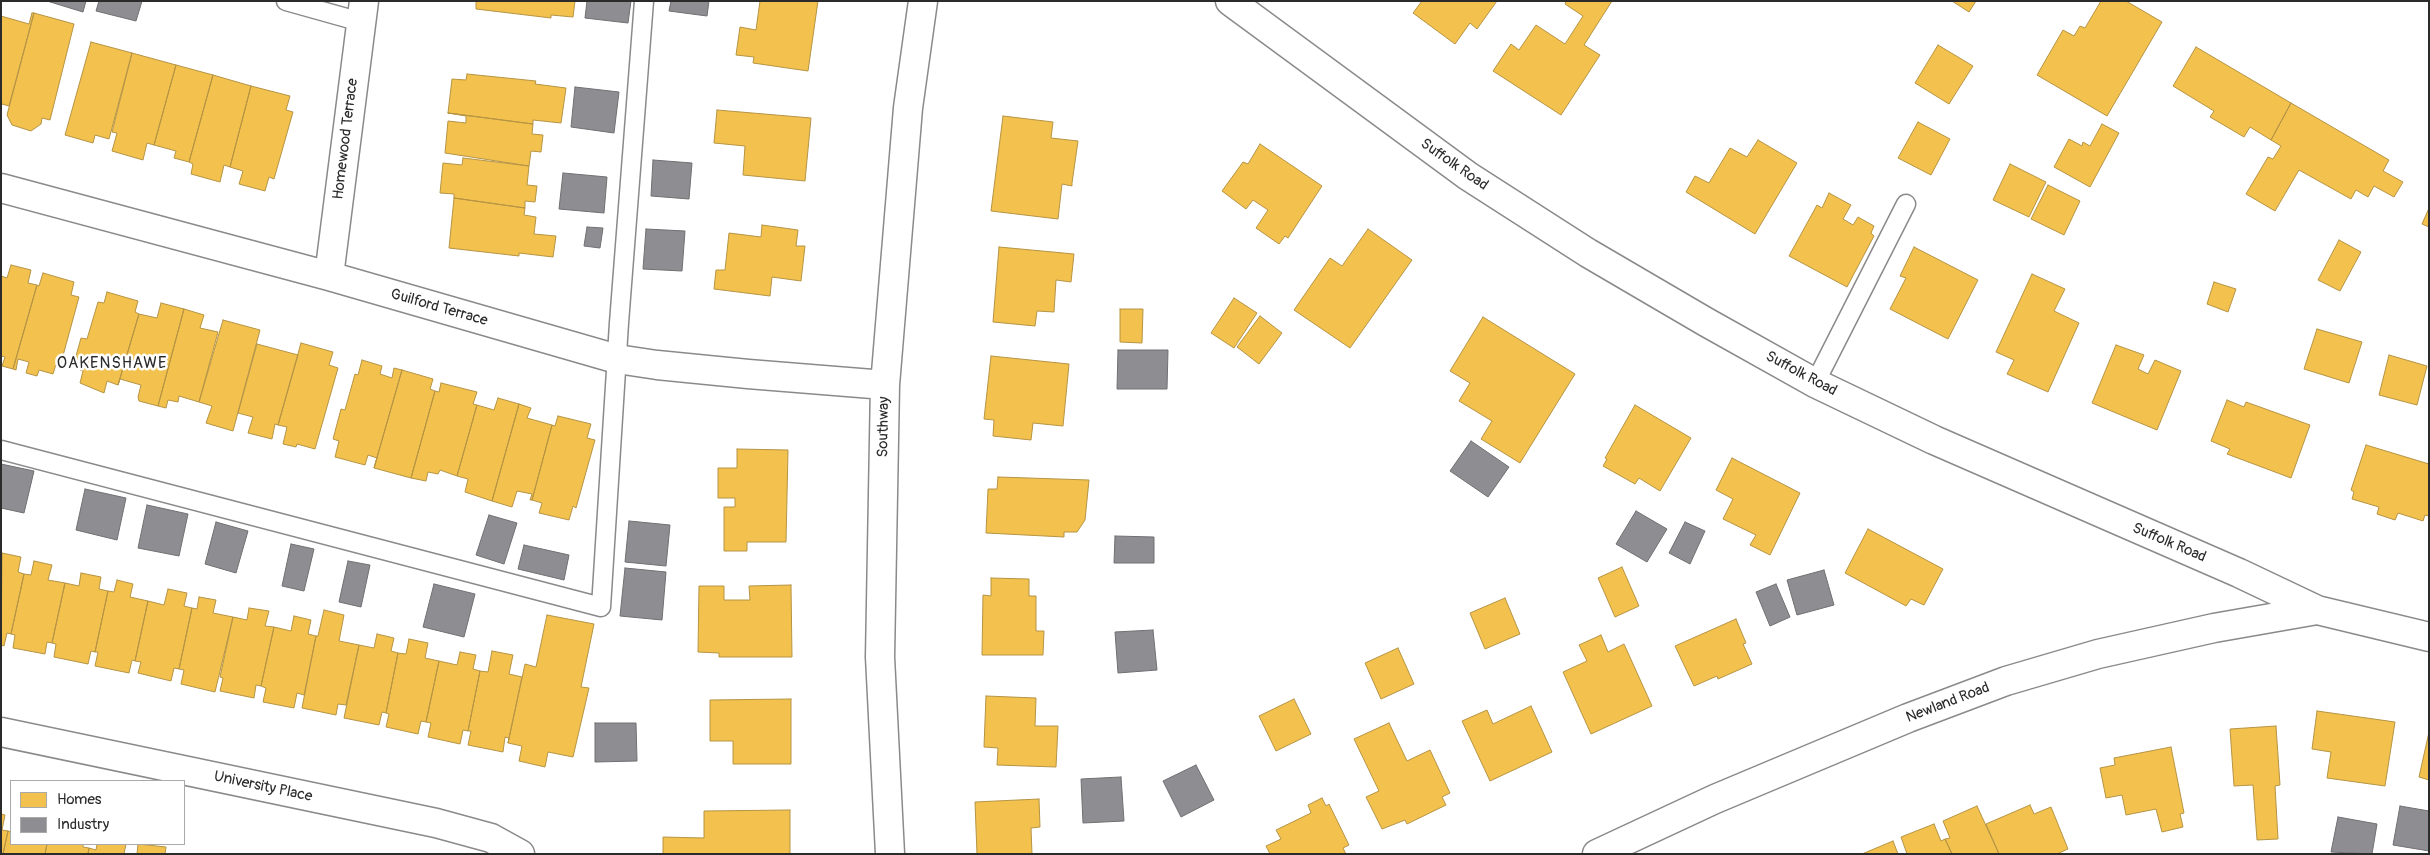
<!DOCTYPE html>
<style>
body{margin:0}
#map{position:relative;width:2430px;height:855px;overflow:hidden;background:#fff;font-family:Pangolin,sans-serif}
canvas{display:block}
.frame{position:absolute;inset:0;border:2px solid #2b2b2b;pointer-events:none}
.legend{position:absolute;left:10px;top:780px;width:175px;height:65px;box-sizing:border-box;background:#fff;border:1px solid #aaa;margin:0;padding:6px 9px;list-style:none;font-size:15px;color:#2b2b2b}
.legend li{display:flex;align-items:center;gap:10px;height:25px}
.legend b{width:25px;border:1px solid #aaa}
</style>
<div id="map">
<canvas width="2430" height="855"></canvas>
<div class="frame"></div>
<ul class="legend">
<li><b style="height:14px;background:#f2c14e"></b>Homes</li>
<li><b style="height:14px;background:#8d8d92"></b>Industry</li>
</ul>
</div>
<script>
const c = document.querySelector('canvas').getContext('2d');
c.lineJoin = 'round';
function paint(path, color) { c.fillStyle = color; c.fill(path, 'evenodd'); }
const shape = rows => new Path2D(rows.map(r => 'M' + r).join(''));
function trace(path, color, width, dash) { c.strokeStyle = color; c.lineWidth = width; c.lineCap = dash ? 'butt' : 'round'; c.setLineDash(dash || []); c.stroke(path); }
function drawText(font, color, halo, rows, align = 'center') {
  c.font = font + ' Pangolin,sans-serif'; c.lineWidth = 5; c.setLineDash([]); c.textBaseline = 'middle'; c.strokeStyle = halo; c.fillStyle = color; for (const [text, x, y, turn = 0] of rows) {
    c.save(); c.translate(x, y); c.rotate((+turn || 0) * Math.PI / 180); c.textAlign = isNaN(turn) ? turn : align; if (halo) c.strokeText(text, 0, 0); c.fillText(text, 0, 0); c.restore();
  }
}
const homes = shape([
 [476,1,575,1,573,17,551,15,551,18,476,9,476,1],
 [760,1,818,1,808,71,753,63,754,57,736,55,740,27,756,30,760,1],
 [1422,1,1497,1,1477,29,1470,23,1455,44,1413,13,1422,1],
 [1566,1,1612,1,1584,45,1600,55,1561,115,1493,71,1511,44,1519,50,1536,25,1565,44,1583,16,1565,4,1566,1],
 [1952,1,1976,1,1969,12,1952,1],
 [2101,1,2126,1,2162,22,2107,116,2037,75,2063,30,2074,36,2080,26,2085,28,2101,1],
 [32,13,34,13,9,106,2,104,1,107,1,16,29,24,32,13],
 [34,13,74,24,50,120,42,118,41,124,31,131,12,125,7,115,34,13],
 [91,42,132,53,109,139,95,135,93,143,65,135,91,42],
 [1938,45,1973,66,1949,104,1915,83,1938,45],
 [2196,47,2291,103,2271,140,2250,127,2244,137,2210,117,2214,111,2173,86,2196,47],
 [132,53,176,65,154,145,147,143,143,160,112,151,117,133,112,132,132,53],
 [176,65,213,75,189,162,174,158,176,151,154,145,176,65],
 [467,74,536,81,535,84,566,88,561,123,533,120,533,124,448,113,452,79,466,80,467,74],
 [213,75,251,86,230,167,224,165,220,182,191,174,193,164,189,162,213,75],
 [251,86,290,96,286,110,293,112,274,179,269,177,265,191,239,184,243,171,230,167,251,86],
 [2291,103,2389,160,2383,171,2403,182,2394,197,2374,186,2368,197,2356,190,2351,199,2299,170,2275,211,2246,194,2268,157,2273,159,2281,146,2271,140,2291,103],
 [717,110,811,118,805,181,743,175,745,146,714,143,717,110],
 [448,113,533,124,532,134,543,135,541,152,531,151,529,166,445,153,448,121,466,123,466,116,448,113],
 [1003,116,1053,122,1051,138,1078,141,1072,183,1072,186,1062,184,1058,219,991,211,1003,116],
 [1918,122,1950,139,1931,175,1898,158,1918,122],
 [2102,124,2119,133,2090,187,2054,167,2069,139,2082,146,2083,142,2090,146,2102,124],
 [1758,140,1797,163,1755,234,1686,192,1695,176,1709,183,1730,148,1747,157,1758,140],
 [1260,144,1322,186,1288,238,1285,236,1279,244,1256,228,1268,210,1253,200,1246,209,1222,191,1243,162,1248,164,1260,144],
 [463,158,529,166,527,185,537,186,535,202,525,201,525,208,454,198,454,194,440,193,443,163,462,165,463,158],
 [2010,164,2046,182,2029,217,1993,200,2010,164],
 [2048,185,2080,201,2064,235,2031,219,2048,185],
 [1829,193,1851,205,1843,219,1853,225,1858,217,1874,226,1871,233,1874,236,1847,287,1789,256,1817,205,1822,208,1829,193],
 [454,198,525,208,524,215,536,217,534,234,556,236,553,257,519,253,519,256,449,248,454,198],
 [2429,208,2429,227,2422,224,2429,208],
 [762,225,798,230,796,246,805,246,801,281,772,277,770,296,714,289,716,270,725,270,729,233,761,237,762,225],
 [1368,229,1412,260,1350,348,1294,310,1330,258,1342,266,1368,229],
 [2339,240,2361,252,2340,291,2318,280,2339,240],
 [999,247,1074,254,1071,282,1056,280,1054,312,1037,311,1035,326,993,322,999,247],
 [1914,247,1978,280,1948,339,1890,309,1906,278,1900,276,1914,247],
 [11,265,31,270,28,283,37,285,13,369,2,366,5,357,1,356,1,276,7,278,11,265],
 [43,273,74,282,71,295,79,297,61,363,57,361,53,374,39,370,37,376,26,373,29,362,18,359,16,370,13,369,37,285,39,286,43,273],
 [2032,274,2065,289,2054,311,2079,323,2048,392,2007,374,2014,360,1996,352,2032,274],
 [2214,282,2236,289,2228,312,2207,304,2214,282],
 [107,292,138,301,135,312,139,314,118,385,107,381,104,393,80,383,83,371,80,370,81,364,74,363,81,338,87,339,98,302,104,303,107,292],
 [1234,298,1257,313,1234,348,1211,333,1234,298],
 [161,303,184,309,158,406,139,401,138,397,141,385,120,379,118,385,139,314,157,318,161,303],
 [184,309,204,315,200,328,218,332,199,402,179,396,178,402,168,400,166,408,158,406,184,309],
 [1120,309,1143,309,1142,343,1120,342,1120,309],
 [1260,316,1282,333,1259,364,1237,347,1260,316],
 [1483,317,1575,374,1520,463,1481,439,1492,421,1459,401,1470,383,1450,371,1483,317],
 [223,320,260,330,233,431,206,423,212,406,199,402,223,320],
 [2317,329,2362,342,2349,383,2304,369,2317,329],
 [301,343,333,352,329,365,338,368,315,449,297,444,296,447,283,444,287,427,278,425,301,343],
 [257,344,298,355,278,425,275,424,272,439,248,433,253,417,238,413,257,344],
 [2116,345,2144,355,2138,369,2148,374,2155,360,2181,371,2157,430,2092,403,2116,345],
 [2389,355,2427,366,2417,405,2379,395,2389,355],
 [991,356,1069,364,1063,426,1033,423,1031,440,993,436,994,420,984,419,991,356],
 [362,360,382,366,380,374,392,378,394,368,402,370,374,468,377,458,368,455,365,465,335,457,339,441,333,439,341,409,345,410,355,374,358,375,362,360],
 [402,370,433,379,430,389,435,391,411,478,374,468,402,370],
 [441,383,477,392,473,404,477,405,457,476,440,470,438,474,428,472,426,481,411,478,435,391,439,392,441,383],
 [498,398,519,404,492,501,465,492,468,479,457,476,477,405,494,410,498,398],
 [2227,400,2244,407,2246,402,2310,425,2291,478,2227,454,2230,449,2211,441,2227,400],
 [519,404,531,408,527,418,552,425,532,500,530,500,532,494,517,491,512,507,492,501,519,404],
 [1635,405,1691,438,1660,491,1639,478,1635,484,1603,466,1607,459,1605,458,1635,405],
 [558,416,591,424,587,438,595,440,576,508,573,506,569,520,539,513,542,503,532,500,552,425,555,426,558,416],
 [2366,445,2429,464,2429,516,2425,515,2423,521,2398,513,2395,520,2377,514,2379,507,2352,499,2354,492,2351,490,2366,445],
 [737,449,788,450,786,542,747,542,747,551,724,551,724,507,735,507,735,498,718,498,718,468,737,468,737,449],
 [1732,458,1800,493,1770,555,1750,545,1756,535,1723,519,1733,499,1716,490,1732,458],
 [998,477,1089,480,1085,520,1077,532,1064,532,1064,537,986,533,988,489,997,489,998,477],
 [1868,529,1943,569,1924,605,1911,599,1906,606,1845,573,1868,529],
 [2,553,21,557,18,572,24,574,11,634,7,633,4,646,1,645,2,553],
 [34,561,52,565,48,580,65,583,52,643,47,642,45,654,13,648,15,635,11,634,24,574,31,575,34,561],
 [1622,567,1639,606,1615,617,1598,578,1622,567],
 [81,573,101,577,99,589,108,591,95,652,91,651,88,664,54,657,56,644,52,643,65,583,79,586,81,573],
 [991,578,1029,579,1029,596,1036,596,1036,631,1044,631,1043,655,982,655,983,595,991,596,991,578],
 [117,580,133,584,130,597,148,601,135,661,132,660,129,673,95,666,98,652,95,652,108,591,114,592,117,580],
 [791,585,792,657,719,657,719,653,698,652,699,586,724,586,724,600,750,600,749,586,791,585],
 [168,589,187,593,184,606,192,608,179,669,174,668,171,681,138,673,141,662,135,661,148,601,164,605,168,589],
 [199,597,216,600,213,613,233,617,215,692,181,684,184,670,179,669,192,608,197,609,199,597],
 [1505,598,1520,634,1485,649,1470,613,1505,598],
 [249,608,269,611,265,626,274,627,261,686,256,685,254,698,220,691,223,678,220,677,233,617,247,620,249,608],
 [324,610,344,615,339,641,359,645,346,705,338,704,336,715,302,708,316,636,318,636,324,610],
 [547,615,594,624,581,687,589,688,573,757,548,752,545,767,519,761,522,746,508,743,525,664,536,667,547,615],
 [294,616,311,620,308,634,316,636,304,695,297,693,294,708,263,702,266,688,261,686,274,627,291,631,294,616],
 [1736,619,1746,643,1743,644,1752,664,1718,679,1717,676,1694,686,1675,646,1736,619],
 [377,634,394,638,391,651,398,653,386,713,382,712,379,725,344,718,359,645,374,648,377,634],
 [1601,635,1608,652,1624,644,1652,706,1591,734,1563,672,1587,661,1579,645,1601,635],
 [409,639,428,643,425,658,439,661,426,722,421,721,418,734,386,727,389,714,386,713,398,653,406,654,409,639],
 [1398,648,1414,684,1381,699,1365,663,1398,648],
 [492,651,513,655,509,674,522,677,508,743,509,738,505,737,503,752,468,745,471,731,468,731,480,671,488,672,492,651],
 [460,652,476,655,473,669,480,671,468,731,463,730,460,744,428,737,431,723,426,722,439,661,457,665,460,652],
 [986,696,1036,698,1035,726,1058,726,1056,767,997,765,998,748,984,747,986,696],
 [791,699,791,764,733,764,733,741,710,741,710,700,791,699],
 [1294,699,1311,734,1276,751,1259,716,1294,699],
 [1531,706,1552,752,1490,781,1462,721,1487,710,1493,724,1531,706],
 [2317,711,2395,722,2385,786,2327,778,2331,752,2312,749,2317,711],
 [1389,723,1407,761,1430,750,1450,793,1442,797,1446,805,1407,824,1405,820,1382,829,1366,797,1379,791,1354,739,1389,723],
 [2276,726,2280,785,2275,786,2278,839,2257,840,2253,785,2234,786,2230,729,2276,726],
 [2429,732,2429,780,2419,777,2429,732],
 [2171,747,2184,813,2180,814,2183,827,2162,832,2156,809,2126,815,2122,795,2106,798,2100,768,2115,765,2114,758,2171,747],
 [1322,798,1326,806,1329,804,1349,845,1343,848,1346,854,1270,854,1266,846,1281,839,1276,830,1311,813,1308,805,1322,798],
 [1039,799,1040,827,1031,828,1032,854,977,854,975,802,1039,799],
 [2030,805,2034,814,2051,807,2068,849,2057,854,1999,854,1986,824,2030,805],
 [1977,806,1999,854,1952,854,1945,839,1950,838,1943,821,1977,806],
 [790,810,790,854,663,854,663,837,704,838,704,811,790,810],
 [1,814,5,815,2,830,8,831,3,854,1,854,1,814],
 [1934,824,1941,841,1945,839,1952,854,1907,854,1901,837,1934,824],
 [8,831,11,832,11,844,47,844,45,854,3,854,8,831],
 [1893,841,1898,854,1862,854,1893,841],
 [47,844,83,844,83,847,89,848,88,854,45,854,47,844],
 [97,844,126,844,124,854,88,854,89,848,96,850,97,844],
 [138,844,166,847,165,854,137,854,138,844]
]);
const industry = shape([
 [47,1,86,1,83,12,47,1],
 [99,1,142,1,136,21,96,11,99,1],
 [587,1,631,1,628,23,585,18,587,1],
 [671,1,709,1,707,16,669,11,671,1],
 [575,87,619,92,614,133,571,127,575,87],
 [653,160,692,163,689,199,651,196,653,160],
 [563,173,607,177,604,213,559,209,563,173],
 [587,227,603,228,600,248,584,246,587,227],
 [646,229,685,231,682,271,643,269,646,229],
 [1118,350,1168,350,1167,389,1117,389,1118,350],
 [1471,441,1509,467,1488,497,1450,471,1471,441],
 [1,464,34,471,24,513,1,508,1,464],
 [85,489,126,498,117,540,76,530,85,489],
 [147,505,188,514,179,556,138,548,147,505],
 [1636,511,1667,529,1647,562,1616,544,1636,511],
 [489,515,517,523,504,564,476,555,489,515],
 [629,521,670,525,666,566,625,562,629,521],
 [216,522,248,531,236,573,205,564,216,522],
 [1685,522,1705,531,1690,564,1669,553,1685,522],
 [1115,536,1154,537,1154,563,1114,563,1115,536],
 [291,544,314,549,304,591,282,586,291,544],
 [524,545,569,555,564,580,518,569,524,545],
 [348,561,370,565,361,607,339,602,348,561],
 [625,568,666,572,662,620,620,616,625,568],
 [1824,570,1834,605,1797,615,1787,580,1824,570],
 [434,584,475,594,464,637,423,627,434,584],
 [1776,584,1790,617,1770,626,1756,592,1776,584],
 [1153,630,1157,670,1118,673,1115,632,1153,630],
 [595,723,636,723,637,761,595,762,595,723],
 [1196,765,1214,800,1181,817,1163,781,1196,765],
 [1121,777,1124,821,1083,823,1081,779,1121,777],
 [2400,806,2429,811,2429,851,2393,845,2400,806],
 [2338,817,2377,824,2372,854,2331,852,2338,817]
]);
const service = shape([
 [286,1,361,22],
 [1815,383,1906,204],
 [1,450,601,607,619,323,644,1]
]);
const minor = shape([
 [1230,1,1468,176,1588,253,1706,322,1815,383,1934,440,2239,573,2317,610,2429,637],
 [1,188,329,276,617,359,657,365,748,374,885,385],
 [329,276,364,1],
 [1,732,436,823,491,838,520,854],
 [890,854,880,657,885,385,908,108,923,1],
 [1597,854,1715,799,1908,718,2006,681,2098,654,2214,628,2317,610]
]);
const streetNames = [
 ["Homewood Terrace",346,139,-83],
 ["Suffolk Road",1454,165,35],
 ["Guilford Terrace",439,308,16],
 ["Suffolk Road",1801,374,28],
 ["Southway",884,427,-89],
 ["Suffolk Road",2169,543,23],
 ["Newland Road",1948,703,-21],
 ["University Place",263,787,12]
];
const neighbourhoodNames = [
 ["OAKENSHAWE",112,364]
];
paint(homes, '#f2c14e');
trace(homes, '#b69444', 1);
paint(industry, '#8d8d92');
trace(industry, '#707073', 1);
trace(service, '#8a8a8a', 21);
trace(minor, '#8a8a8a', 31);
trace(service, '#fff', 18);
trace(minor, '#fff', 28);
drawText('15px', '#2b2b2b', '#fff', streetNames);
c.letterSpacing = '1px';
drawText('16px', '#2b2b2b', '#fff', neighbourhoodNames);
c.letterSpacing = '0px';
</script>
